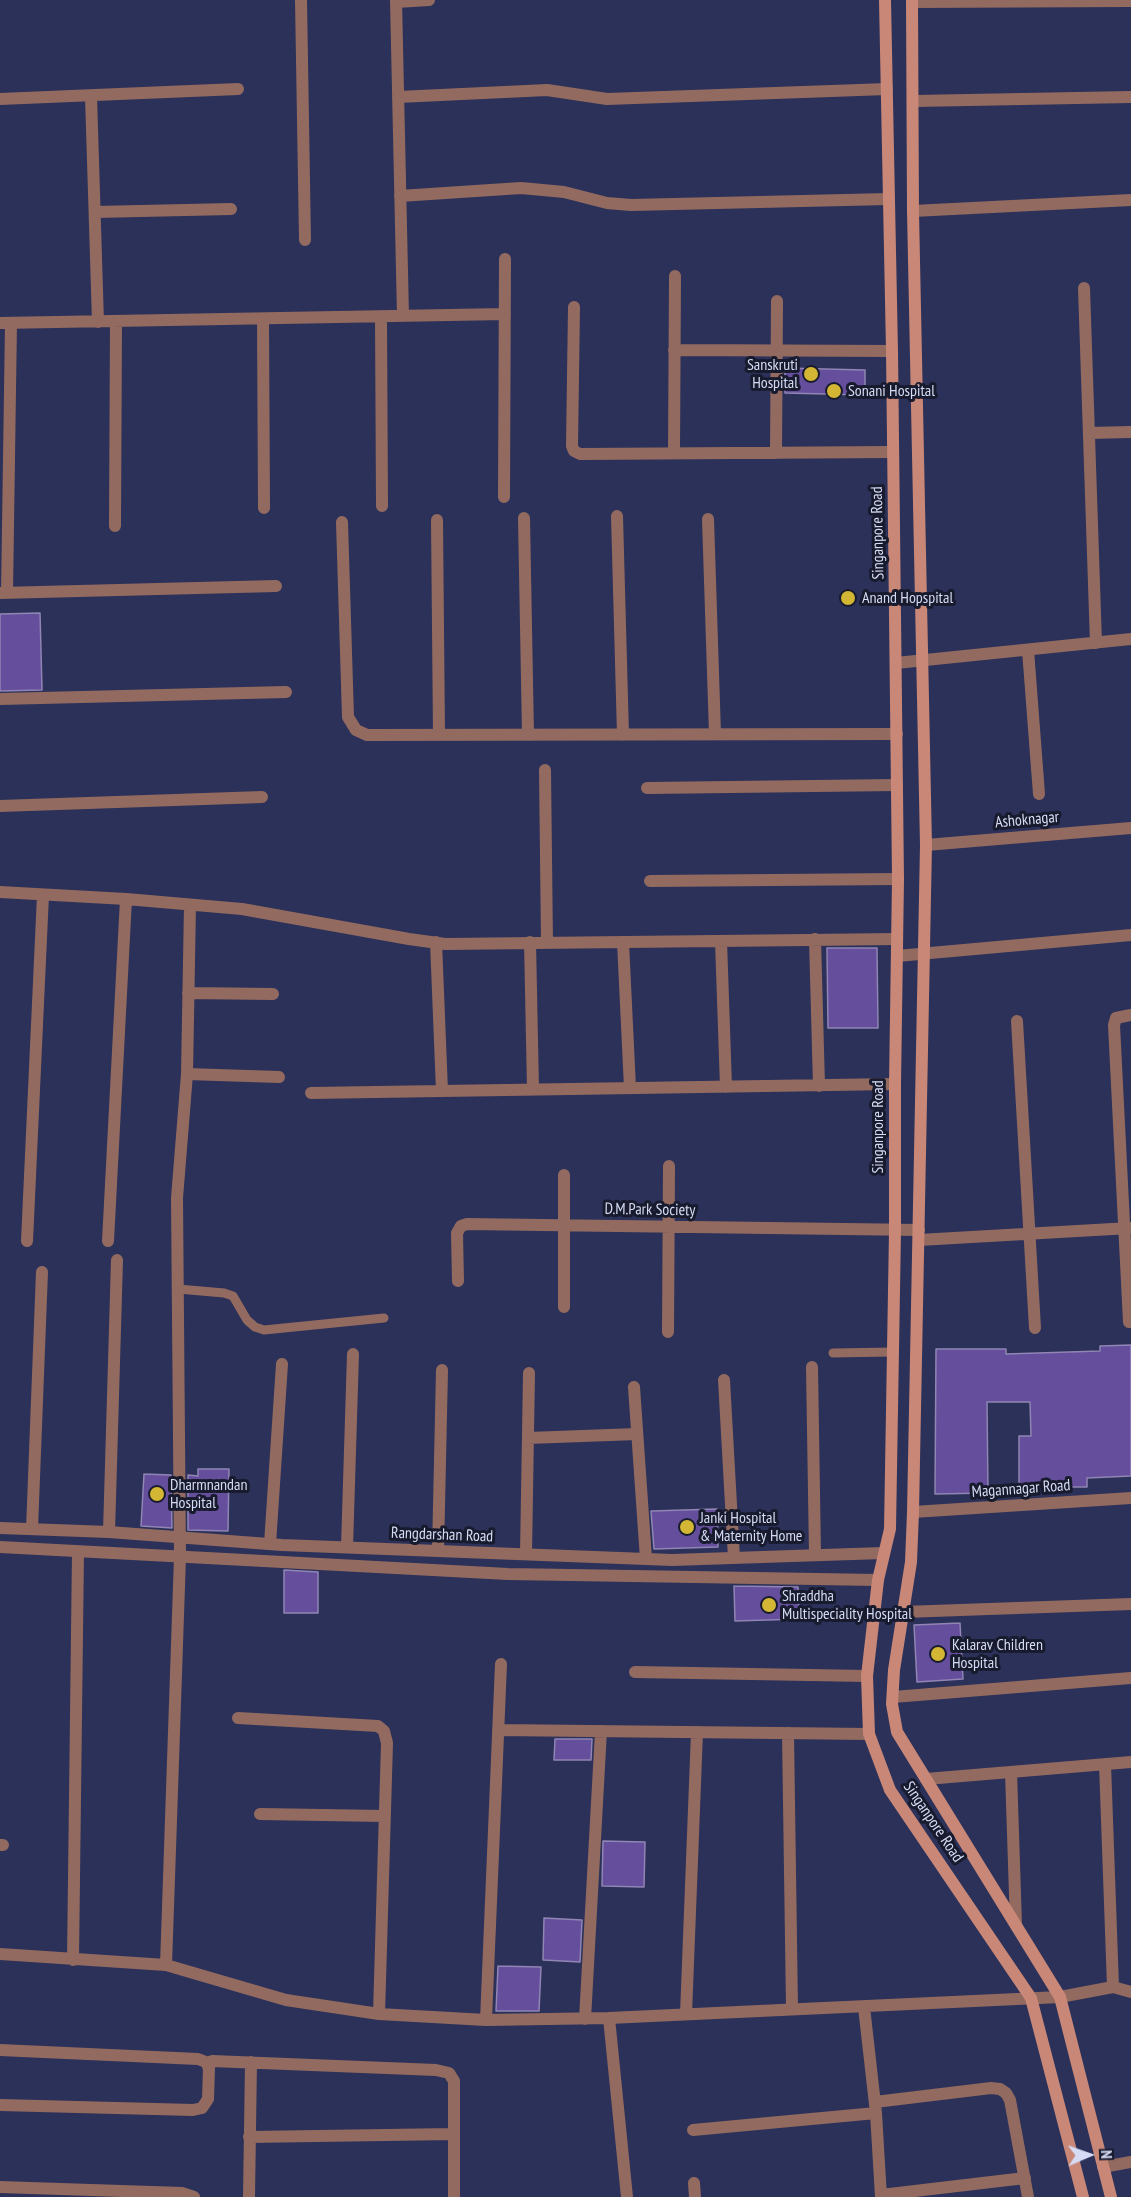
<!DOCTYPE html>
<style>
body{margin:0}
#map{position:relative;width:1131px;height:2197px;overflow:hidden;background:#2b3159;font-family:"PT Sans Narrow",sans-serif}
canvas{display:block}
.north{position:absolute;left:1059px;top:2125px;width:60px;height:60px;-webkit-text-stroke:4px #181b2d;paint-order:stroke;rotate:88deg;font-size:16px;font-weight:700;line-height:24px;text-align:center;color:#d6dcf5}
.north::after{content:'';display:block;margin:auto;width:21px;height:27px;background:#d6dcf5;clip-path:polygon(50% 0,100% 100%,50% 72%,0 100%)}
</style>
<div id="map">
<canvas width="1131" height="2197"></canvas>
<div class="north">N</div>
</div>
<script>
const c = document.querySelector('canvas').getContext('2d');
c.lineJoin = 'round';
function paint(path, color) { c.fillStyle = color; c.fill(path, 'evenodd'); }
const shape = rows => new Path2D(rows.map(r => 'M' + r).join(''));
function trace(path, color, width, dash) { c.strokeStyle = color; c.lineWidth = width; c.lineCap = dash ? 'butt' : 'round'; c.setLineDash(dash || []); c.stroke(path); }
function drawText(font, color, halo, rows, align = 'center') {
  c.font = font + ' "PT Sans Narrow",sans-serif'; c.lineWidth = 6; c.setLineDash([]); c.textBaseline = 'middle'; c.strokeStyle = halo; c.fillStyle = color; for (const [text, x, y, turn = 0] of rows) {
    c.save(); c.translate(x, y); c.rotate((+turn || 0) * Math.PI / 180); c.textAlign = isNaN(turn) ? turn : align; if (halo) c.strokeText(text, 0, 0); c.fillText(text, 0, 0); c.restore();
  }
}
const building = shape([
 [785,368,865,370,865,395,785,393,785,368],
 [40,613,42,690,0,691,0,614,40,613],
 [827,948,877,948,878,1028,828,1028,827,948],
 [1131,1345,1131,1476,1087,1478,1087,1487,1019,1487,1019,1436,1031,1436,1030,1402,987,1402,988,1493,935,1494,936,1349,1006,1349,1006,1354,1100,1351,1100,1346,1131,1345],
 [198,1469,229,1469,228,1531,188,1530,188,1475,198,1476,198,1469],
 [144,1474,171,1475,172,1528,141,1526,144,1474],
 [717,1509,718,1547,654,1549,651,1511,717,1509],
 [284,1570,318,1572,318,1613,284,1613,284,1570],
 [734,1586,798,1587,799,1619,735,1621,734,1586],
 [960,1623,963,1679,917,1682,914,1625,960,1623],
 [555,1739,592,1739,591,1760,554,1760,555,1739],
 [603,1841,645,1842,644,1887,602,1886,603,1841],
 [544,1918,582,1920,580,1962,543,1960,544,1918],
 [498,1966,541,1967,539,2011,496,2011,498,1966]
]);
const service = shape([
 [178,1289,224,1293,233,1296,247,1320,255,1327,264,1330,384,1318],
 [833,1353,893,1352]
]);
const minor = shape([
 [301,0,305,240],
 [396,0,403,316],
 [396,2,429,0],
 [912,2,1131,1],
 [91,96,98,322],
 [398,97,547,90,607,99,887,89],
 [0,99,238,89],
 [914,101,1131,97],
 [400,196,521,188,564,192,607,203,631,205,888,199],
 [913,211,1131,200],
 [95,212,231,209],
 [1084,288,1096,643],
 [574,307,572,446,574,451,580,454,893,452],
 [381,317,382,506],
 [263,319,264,508],
 [0,323,505,314],
 [674,350,892,351],
 [1089,433,1131,432],
 [674,453,675,276],
 [776,453,777,301],
 [504,497,505,259],
 [617,516,623,735],
 [524,518,528,735],
 [708,519,715,734],
 [437,520,439,735],
 [342,522,348,717,356,730,367,735,897,734],
 [115,526,116,322],
 [0,593,276,586],
 [7,593,11,323],
 [1028,650,1039,794],
 [896,663,1131,639],
 [0,699,286,692],
 [545,770,547,943],
 [647,788,897,785],
 [0,806,262,797],
 [926,845,1131,828],
 [650,881,898,879],
 [0,892,126,899,242,909,409,939,445,944,897,939],
 [815,939,819,1086],
 [721,941,726,1087],
 [436,942,442,1091],
 [530,942,533,1089],
 [623,942,630,1088],
 [897,956,1131,935],
 [188,993,273,994],
 [1017,1021,1035,1328],
 [187,1074,279,1077],
 [311,1093,895,1084],
 [564,1175,564,1307],
 [919,1240,1130,1228],
 [27,1241,43,895],
 [108,1241,126,899],
 [458,1281,457,1233,461,1226,467,1224,919,1230],
 [1129,1322,1114,1025,1116,1018,1131,1015],
 [668,1332,669,1166],
 [812,1367,815,1555],
 [724,1380,734,1558],
 [634,1387,646,1559],
 [528,1438,637,1434],
 [32,1529,42,1272],
 [109,1532,117,1260],
 [270,1544,282,1364],
 [347,1547,353,1354],
 [438,1551,442,1370],
 [526,1554,529,1373],
 [904,1612,1131,1604],
 [635,1672,867,1676],
 [893,1697,1131,1678],
 [238,1718,378,1726,384,1731,387,1743,379,2014],
 [498,1730,869,1734],
 [788,1733,792,2009],
 [1105,1764,1113,1987],
 [1011,1772,1016,1925],
 [926,1779,1131,1762],
 [260,1814,384,1816],
 [0,1845,3,1845],
 [0,1954,166,1965,286,2000,379,2014,486,2020,609,2018],
 [73,1960,78,1552],
 [166,1965,180,1557,177,1198,187,1074,190,905],
 [864,2007,876,2113,881,2197],
 [686,2014,697,1732],
 [585,2019,601,1731],
 [486,2020,501,1664],
 [0,2050,198,2059,206,2062,209,2068,208,2099,202,2108,193,2110,0,2105],
 [212,2061,436,2070,449,2073,454,2081,454,2197],
 [875,2102,991,2088,1000,2089,1006,2093,1010,2100,1028,2197],
 [693,2130,876,2113],
 [249,2137,454,2134],
 [1103,2167,1131,2162],
 [694,2183,695,2197],
 [0,2187,182,2193,194,2197],
 [881,2195,1025,2178],
 [249,2197,251,2062],
 [627,2197,609,2018,1060,1997,1113,1987,1131,1992]
]);
const tertiary = shape([
 [913,1512,1131,1498],
 [0,1528,109,1532,282,1545,672,1560,883,1553],
 [0,1547,508,1574,878,1580]
]);
const secondary = shape([
 [885,0,892,351,898,879,895,1084,895,1231,890,1529,878,1580,867,1676,869,1734,890,1790,1031,1998,1083,2197],
 [912,0,913,211,926,845,913,1512,911,1562,894,1670,892,1704,897,1732,1060,1997,1111,2197]
]);
const markers = [
 [811,374,8,"#d4b635"],
 [834,391,8,"#d4b635"],
 [848,598,8,"#d4b635"],
 [157,1494,8,"#d4b635"],
 [687,1527,8,"#d4b635"],
 [769,1605,8,"#d4b635"],
 [938,1654,8,"#d4b635"]
];
const poiNames = [
 ["Sanskruti",798,365,"right"],
 ["Hospital",798,383,"right"],
 ["Sonani Hospital",848,391],
 ["Anand Hopspital",862,598],
 ["Dharmnandan",170,1485],
 ["Hospital",170,1503],
 ["Janki Hospital",700,1518],
 ["& Maternity Home",700,1536],
 ["Shraddha",782,1596],
 ["Multispeciality Hospital",782,1614],
 ["Kalarav Children",952,1645],
 ["Hospital",952,1663]
];
const streetNames = [
 ["Singanpore Road",878,533,-91],
 ["Ashoknagar",1027,820,-5],
 ["Singanpore Road",878,1127,-90],
 ["D.M.Park Society",650,1210,1],
 ["Magannagar Road",1021,1489,-4],
 ["Rangdarshan Road",442,1535,2],
 ["Singanpore Road",933,1822,56]
];
paint(building, '#654e9c');
trace(building, '#9085b4', 1.5);
trace(service, '#936a60', 9);
trace(minor, '#936a60', 12);
trace(tertiary, '#936a60', 12);
trace(secondary, '#c88777', 12);
for (const [x, y, r, color] of markers) { const dot = new Path2D(); dot.arc(x, y, r, 0, 2 * Math.PI); c.fillStyle = color; c.fill(dot); trace(dot, '#181b2d', 2); }
drawText('16px', '#d6dcf5', '#181b2d', poiNames, 'left');
drawText('16px', '#d6dcf5', '#181b2d', streetNames);
</script>
